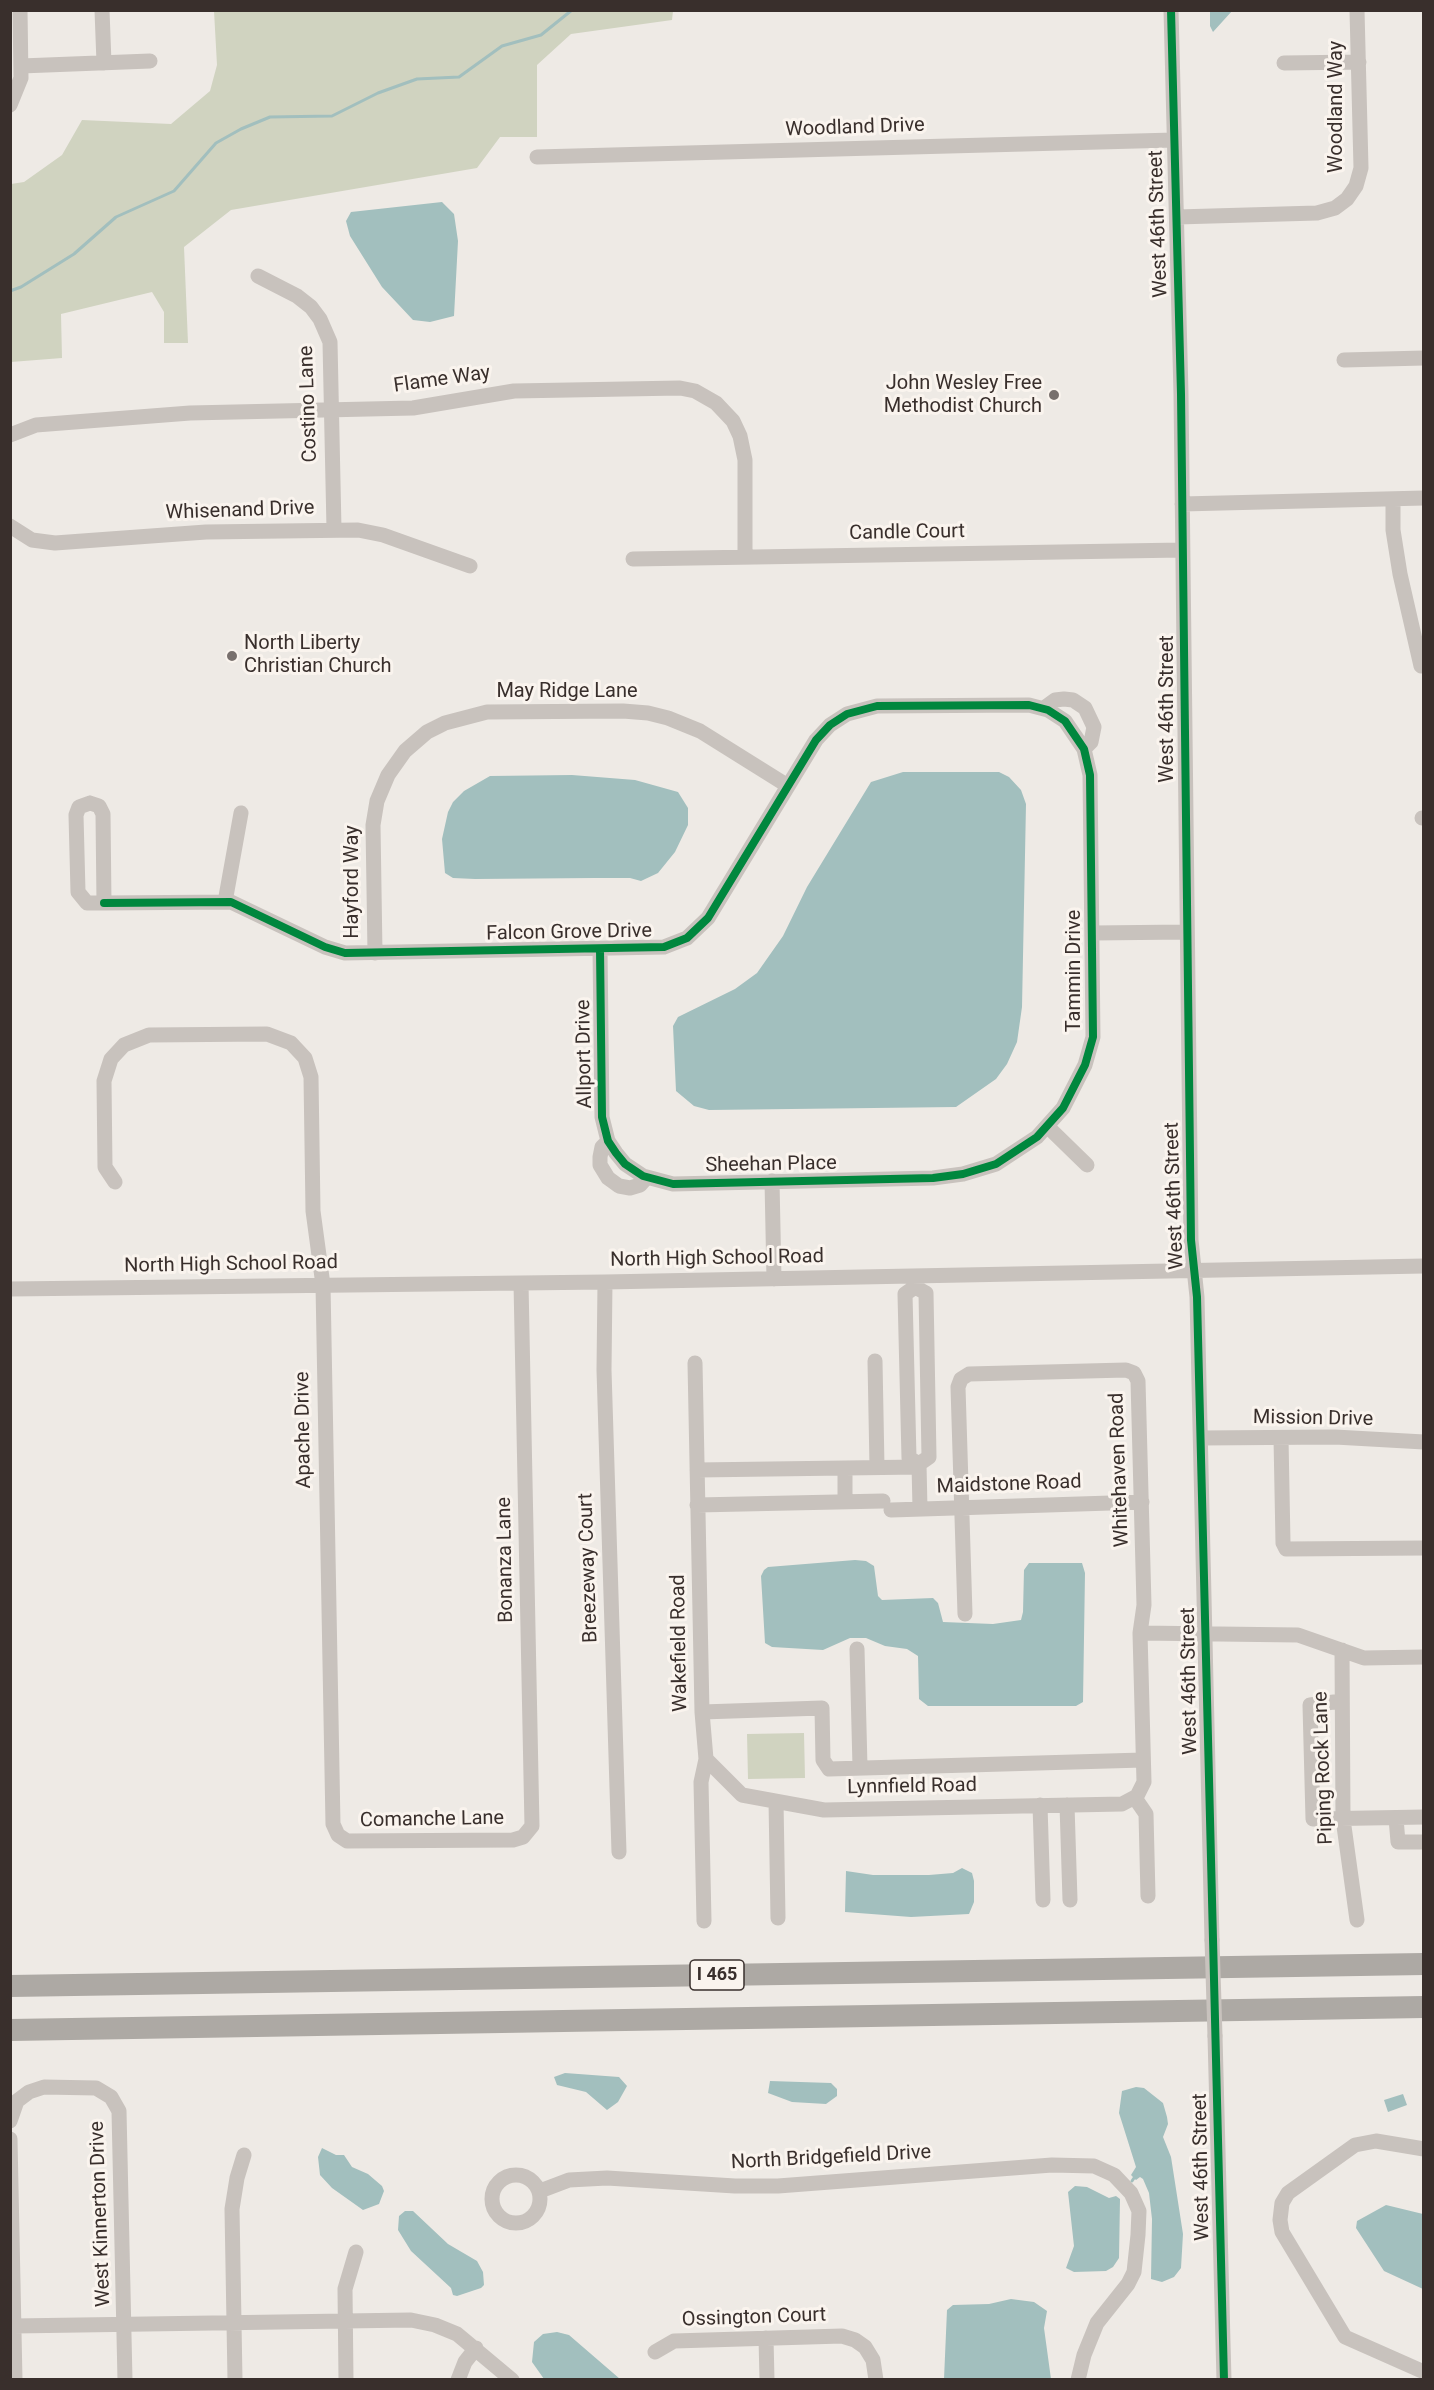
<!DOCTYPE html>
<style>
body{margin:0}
#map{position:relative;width:1434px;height:2390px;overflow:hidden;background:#eeeae5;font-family:Roboto,sans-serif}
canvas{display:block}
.frame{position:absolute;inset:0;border:12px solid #392f2c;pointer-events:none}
</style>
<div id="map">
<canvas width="1434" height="2390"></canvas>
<div class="frame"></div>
</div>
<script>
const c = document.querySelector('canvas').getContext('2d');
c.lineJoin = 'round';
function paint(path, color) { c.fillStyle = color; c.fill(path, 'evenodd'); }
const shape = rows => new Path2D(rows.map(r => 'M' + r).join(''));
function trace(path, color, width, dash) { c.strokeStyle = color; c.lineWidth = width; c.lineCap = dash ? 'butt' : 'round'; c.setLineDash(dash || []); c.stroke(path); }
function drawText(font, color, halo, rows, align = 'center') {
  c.font = font + ' Roboto,sans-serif'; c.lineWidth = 6; c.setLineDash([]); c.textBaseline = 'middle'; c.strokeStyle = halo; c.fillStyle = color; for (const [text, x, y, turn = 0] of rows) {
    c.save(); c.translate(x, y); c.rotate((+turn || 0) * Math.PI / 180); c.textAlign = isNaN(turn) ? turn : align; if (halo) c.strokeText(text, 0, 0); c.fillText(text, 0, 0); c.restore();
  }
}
const green = shape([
 [214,11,214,10,673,11,672,20,571,34,537,65,537,137,500,137,477,168,231,210,184,247,188,343,164,343,164,312,152,292,61,314,62,358,11,362,11,184,24,182,62,155,82,120,171,124,210,91,217,65],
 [804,1733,805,1778,748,1779,747,1734]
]);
const water = shape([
 [1210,11,1210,10,1232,11,1213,32,1210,26],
 [442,202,454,214,458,241,454,316,430,322,413,320,382,287,350,236,346,221,351,212],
 [903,772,999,772,1009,777,1021,790,1026,804,1022,1007,1017,1042,1007,1064,996,1079,956,1107,709,1110,694,1106,676,1091,673,1026,678,1017,735,989,757,973,783,936,807,887,871,782],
 [572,775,635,780,678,792,688,808,688,825,675,852,658,873,641,881,630,878,594,878,475,879,453,878,445,873,442,839,448,812,453,802,464,791,490,776],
 [855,1560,866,1561,874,1566,878,1596,882,1600,933,1598,938,1603,943,1622,993,1624,1021,1620,1023,1612,1024,1570,1029,1563,1082,1563,1085,1573,1083,1702,1076,1706,928,1706,919,1699,918,1656,907,1649,885,1646,866,1638,850,1638,823,1650,772,1647,765,1643,761,1576,764,1570,768,1567],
 [962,1868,972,1873,974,1881,974,1902,969,1914,911,1917,845,1912,846,1871,873,1875,929,1875,953,1873],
 [565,2073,619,2077,627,2086,618,2102,607,2110,586,2092,557,2085,554,2077],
 [770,2081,831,2083,837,2089,837,2096,826,2104,792,2102,768,2093],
 [1136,2087,1144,2088,1163,2103,1167,2117,1168,2124,1163,2137,1171,2157,1183,2234,1181,2268,1174,2277,1162,2282,1151,2279,1152,2219,1149,2193,1143,2179,1140,2177,1136,2180,1131,2175,1136,2167,1119,2113,1122,2091],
 [1403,2094,1407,2105,1388,2112,1384,2100],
 [322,2148,336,2155,344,2155,352,2167,368,2174,382,2186,384,2191,379,2204,363,2210,332,2188,320,2175,318,2157],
 [1075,2186,1087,2187,1109,2198,1116,2196,1120,2199,1119,2258,1113,2267,1106,2271,1074,2272,1066,2268,1074,2246,1068,2192],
 [1386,2205,1423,2214,1423,2289,1384,2271,1356,2228,1357,2221],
 [405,2211,413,2211,448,2244,477,2261,483,2272,484,2285,481,2288,457,2296,453,2295,451,2288,411,2251,398,2230,399,2216],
 [1011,2299,1034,2302,1047,2311,1044,2328,1051,2379,944,2379,947,2310,953,2305,989,2304],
 [557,2332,569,2335,620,2379,544,2379,532,2362,534,2342,543,2334]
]);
const stream = shape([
 [10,291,21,287,74,254,116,217,174,191,216,143,241,129,270,117,332,116,378,93,417,79,459,77,502,46,541,35,572,10],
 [1132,2181,1134,2178]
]);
const minor = shape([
 [102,10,104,63],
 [1171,10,1181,394,1191,1240,1197,1297,1212,1940],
 [1284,63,1359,62],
 [21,66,150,61],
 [10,105,21,78,20,10],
 [537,157,1174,140],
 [1177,217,1317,213,1335,208,1347,199,1356,186,1361,168,1357,10],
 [258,276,297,296,311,307,320,319,330,342,334,529],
 [1344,360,1424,358],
 [10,435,36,425,190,413,413,408,514,391,680,388,695,391,716,403,733,421,740,436,745,460,745,557],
 [1393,499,1393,530,1400,574,1421,666],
 [1182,504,1424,498],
 [10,526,32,540,55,543,206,532,358,530,383,535,470,566],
 [633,559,1182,550],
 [1044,708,1055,700,1064,699,1073,700,1085,708,1094,727,1091,742,1084,749],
 [90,803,99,806,103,814,104,903,87,903,78,892,76,815,79,807,90,803],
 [1422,818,1424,818],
 [225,902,241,813],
 [104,903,231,902,325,947,345,953,664,947,687,938,708,918,816,740,830,725,847,714,877,706,1029,705,1048,710,1065,721,1084,749,1090,775,1093,1037,1085,1065,1063,1108,1037,1137,996,1164,963,1174,933,1178,673,1184,643,1176,625,1164,616,1153,608,1141,602,1117,600,949],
 [1093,933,1186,932],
 [375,953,373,825,377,801,388,775,405,751,427,732,445,723,487,712,623,711,648,713,668,718,700,731,788,786],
 [1048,1127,1087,1165],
 [608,1141,602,1147,600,1157,600,1165,608,1178,619,1186,630,1188,640,1185,647,1177],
 [772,1181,774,1279],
 [115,1182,105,1167,104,1081,111,1059,124,1045,149,1035,267,1034,291,1043,305,1058,311,1077,313,1211,323,1285,333,1824,338,1835,347,1841,513,1840,523,1837,532,1826,521,1283],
 [605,1282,604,1370,619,1852],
 [915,1287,926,1293,929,1457,919,1464],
 [915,1287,905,1294,909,1458,919,1464],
 [10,1289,605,1282,1424,1266],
 [875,1361,877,1467],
 [695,1363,702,1712,706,1759,701,1782,704,1921],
 [1201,1438,1335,1437,1424,1442],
 [1281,1438,1283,1543,1286,1549,1424,1548],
 [919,1464,920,1509],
 [697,1470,919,1467],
 [845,1502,845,1468],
 [697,1505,883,1501],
 [891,1510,1142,1502],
 [1140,1633,1298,1635,1364,1658,1424,1657],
 [857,1649,860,1767],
 [1342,1650,1343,1819,1357,1920],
 [1342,1701,1310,1705,1313,1819,1424,1817],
 [702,1712,822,1708,823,1760,829,1769,1143,1760],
 [706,1759,742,1795,824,1810,1122,1804,1137,1796,1144,1782,1140,1633,1144,1605,1138,1381,1134,1373,1126,1370,969,1374,961,1379,958,1387,965,1614],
 [1135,1798,1146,1814,1148,1896],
 [776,1801,778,1918],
 [1040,1805,1043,1900],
 [1067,1805,1070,1900],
 [1396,1818,1398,1842,1424,1842],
 [1215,2036,1224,2380],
 [10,2121,17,2101,29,2092,44,2087,96,2088,111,2097,119,2111,125,2380],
 [10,2139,15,2380],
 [1424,2149,1376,2141,1355,2145,1288,2193,1282,2203,1280,2220,1282,2232,1345,2337,1424,2372],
 '492 2199a24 24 0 1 1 48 0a24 24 0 1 1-48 0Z',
 [540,2191,569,2180,607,2178,735,2186,778,2186,1052,2165,1094,2166,1114,2175,1131,2193,1139,2211,1138,2235,1134,2272,1128,2284,1097,2323,1084,2355,1078,2380],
 [14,2326,411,2320,435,2325,457,2334,512,2380],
 [766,2338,767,2380],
 [655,2352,674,2341,842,2336,855,2340,865,2347,873,2360,876,2380],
 [235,2380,232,2209,237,2178,244,2155],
 [346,2380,345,2289,356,2252],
 [458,2380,465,2362,476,2348]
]);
const highway = shape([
 [10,1986,1424,1964],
 [10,2030,1424,2007]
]);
const minorBridge = shape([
 [1212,1940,1215,2036]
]);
const cycleway = shape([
 [1171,10,1181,394,1191,1240,1197,1297,1224,2380],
 [104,903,231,902,325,947,345,953,664,947,687,938,708,918,816,740,830,725,847,714,877,706,1029,705,1048,710,1065,721,1084,749,1090,775,1093,1037,1085,1065,1063,1108,1037,1137,996,1164,963,1174,933,1178,673,1184,643,1176,625,1164,616,1153,608,1141,602,1117,600,949]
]);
const markers = [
 [1054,395,6,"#78706d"],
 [232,656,6,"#78706d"]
];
const shields = [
 [717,1975,54]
];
const shieldNames = [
 ["I 465",717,1975]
];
const streetNames = [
 ["Woodland Way",1337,107,-90],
 ["Woodland Drive",855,128,-2],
 ["West 46th Street",1159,224,-92],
 ["Flame Way",442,380,-8],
 ["Costino Lane",309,404,-92],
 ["Whisenand Drive",240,511,-2],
 ["Candle Court",907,533,-1],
 ["May Ridge Lane",567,692],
 ["West 46th Street",1168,709,-90],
 ["Hayford Way",353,882,-90],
 ["Falcon Grove Drive",569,933,-1],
 ["Tammin Drive",1075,971,-90],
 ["Allport Drive",585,1054,-91],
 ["Sheehan Place",771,1165,-1],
 ["West 46th Street",1175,1196,-92],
 ["North High School Road",717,1259,-1],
 ["North High School Road",231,1265,-1],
 ["Mission Drive",1313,1419,1],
 ["Apache Drive",304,1430,-91],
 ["Whitehaven Road",1120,1470,-92],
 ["Maidstone Road",1009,1485,-2],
 ["Bonanza Lane",506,1560,-91],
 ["Breezeway Court",589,1568,-92],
 ["Wakefield Road",680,1643,-91],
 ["West 46th Street",1190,1681,-91],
 ["Piping Rock Lane",1324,1768,-92],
 ["Lynnfield Road",912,1787,-1],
 ["Comanche Lane",432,1820,-1],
 ["North Bridgefield Drive",831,2158,-3],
 ["West 46th Street",1202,2167,-91],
 ["West Kinnerton Drive",101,2214,-92],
 ["Ossington Court",754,2318,-2]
];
const poiNames = [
 ["John Wesley Free",1042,384],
 ["Methodist Church",1042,407],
 ["North Liberty",244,644,"left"],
 ["Christian Church",244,667,"left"]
];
paint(green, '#d0d3c0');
paint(water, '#a2bfbe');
trace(stream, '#a2bfbe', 3);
trace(minor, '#c8c2bd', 15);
trace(highway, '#ada9a4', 22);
trace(minorBridge, '#c8c2bd', 15);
trace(cycleway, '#00873e', 8);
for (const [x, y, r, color] of markers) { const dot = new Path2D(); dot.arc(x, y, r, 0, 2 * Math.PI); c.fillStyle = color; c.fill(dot); trace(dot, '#faf4ee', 2); }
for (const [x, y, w] of shields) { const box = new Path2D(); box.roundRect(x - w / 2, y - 15, w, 30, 4.5); c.fillStyle = '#faf4ee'; c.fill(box); trace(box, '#392f2c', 1.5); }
drawText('bold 18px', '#392f2c', null, shieldNames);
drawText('20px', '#392f2c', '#faf4ee', streetNames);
drawText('20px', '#392f2c', '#faf4ee', poiNames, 'right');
</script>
